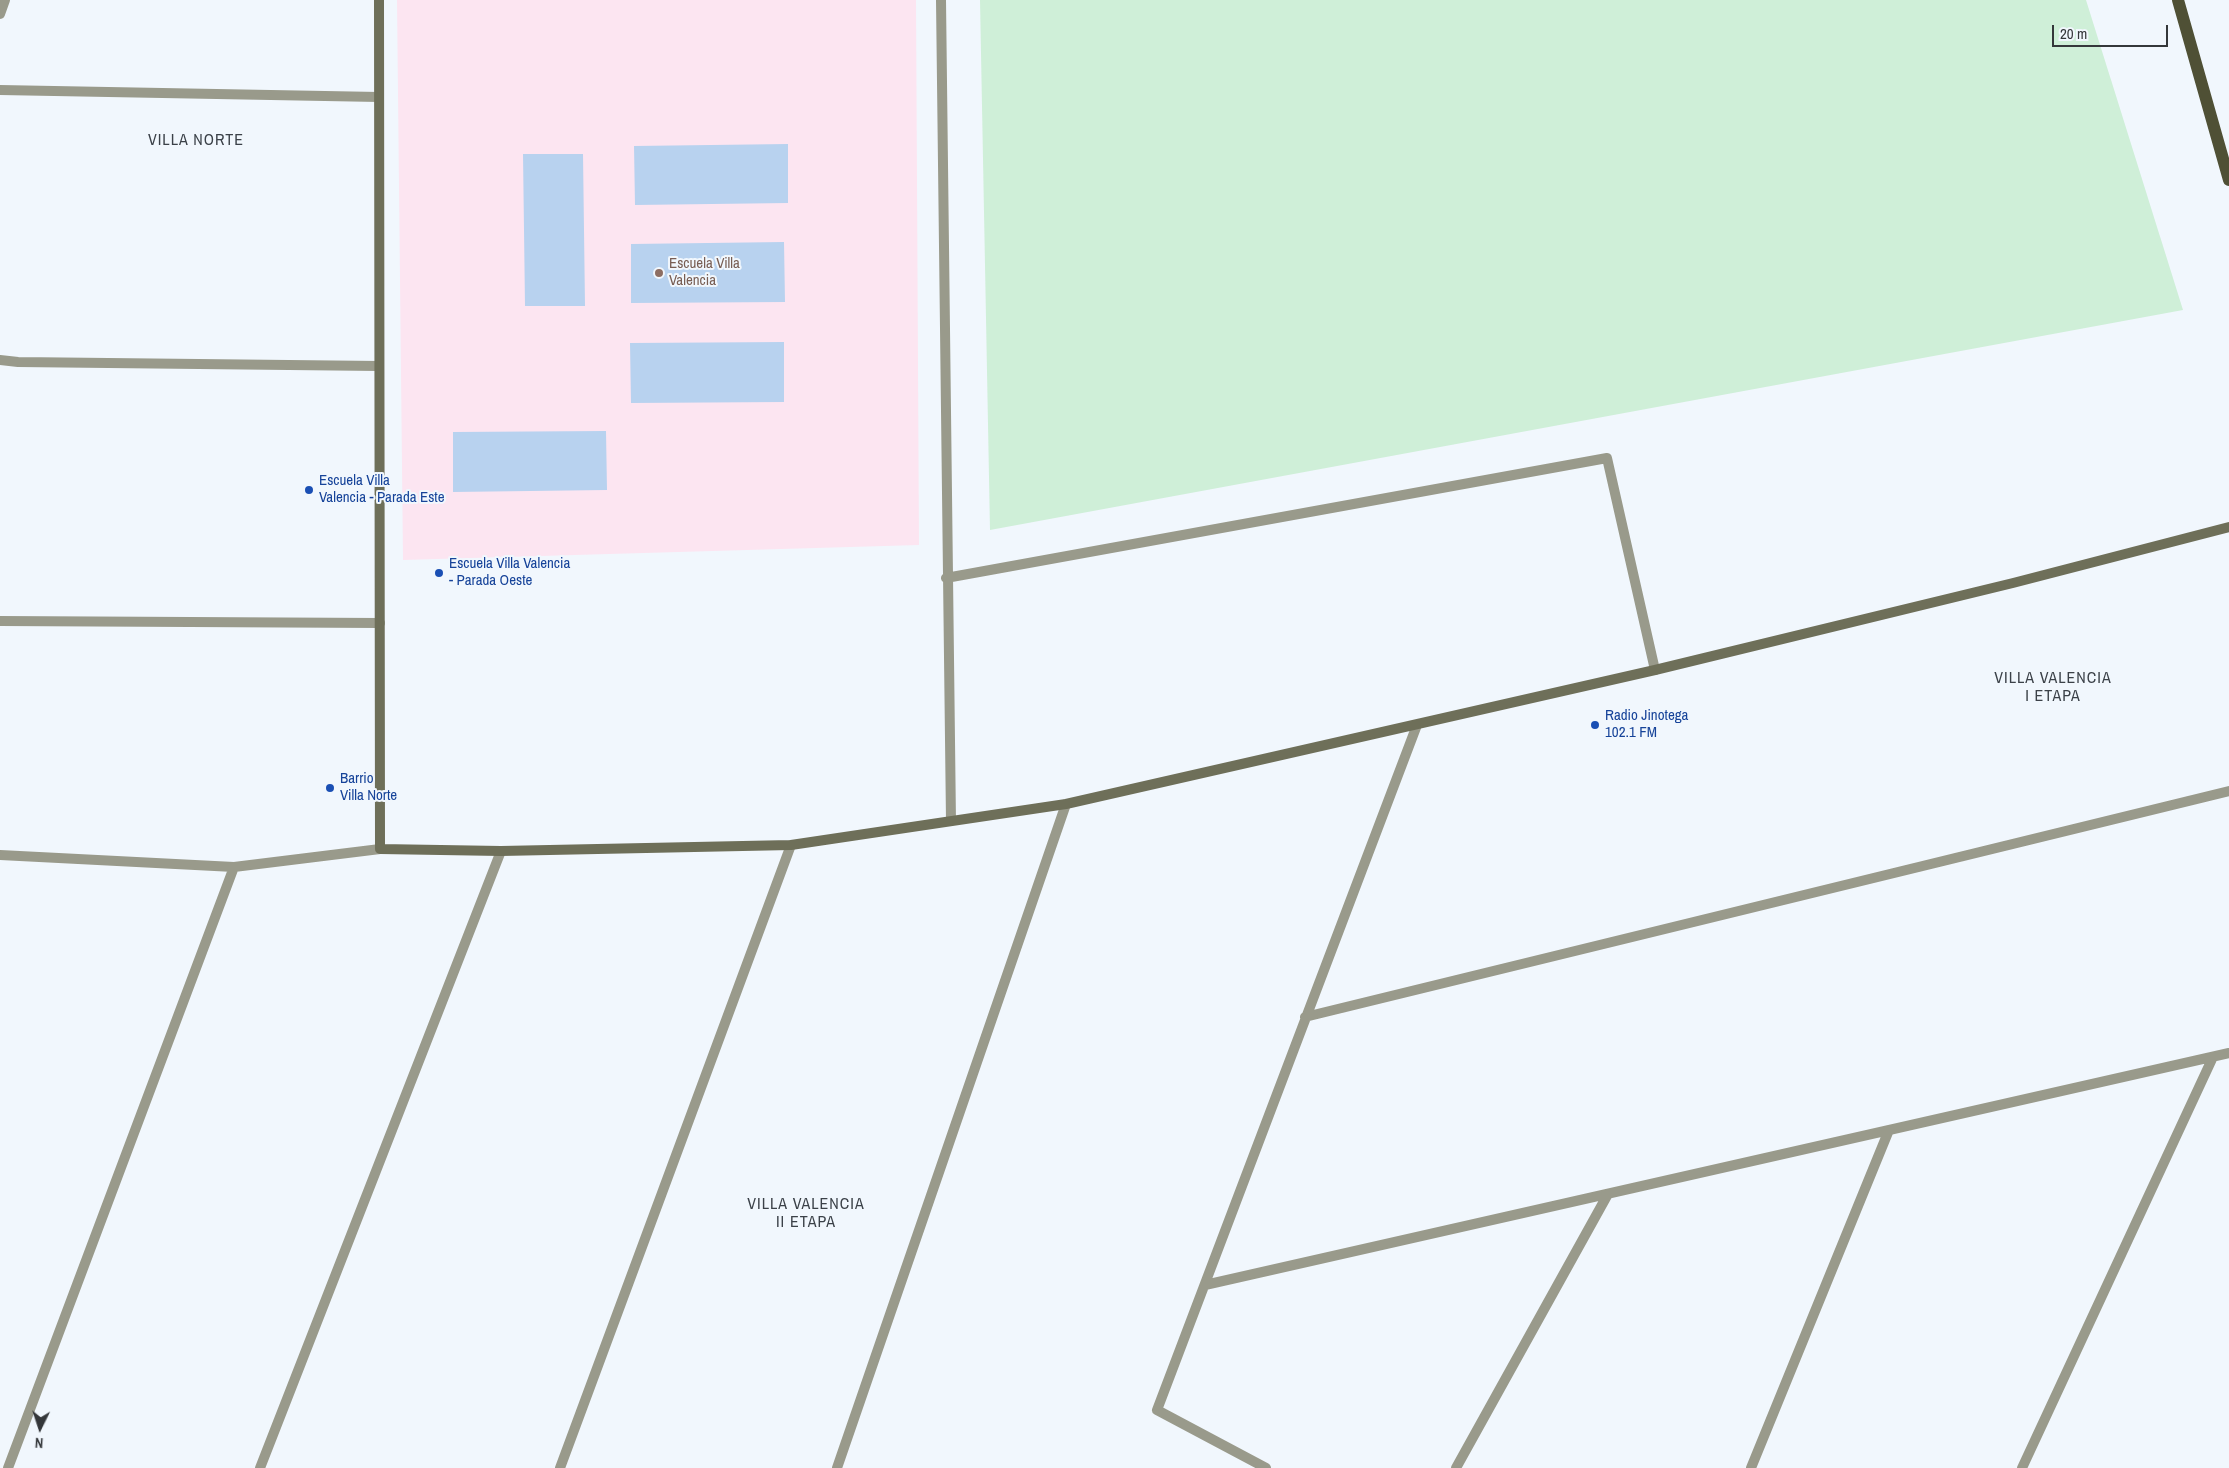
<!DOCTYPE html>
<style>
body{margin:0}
#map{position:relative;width:2229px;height:1468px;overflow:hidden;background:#f1f7fd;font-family:"Archivo Narrow",sans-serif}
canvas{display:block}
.north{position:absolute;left:15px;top:1403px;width:50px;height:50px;-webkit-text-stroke:4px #f1f7fd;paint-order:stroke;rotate:184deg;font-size:14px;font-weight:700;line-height:20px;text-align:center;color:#34373a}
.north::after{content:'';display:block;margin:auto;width:18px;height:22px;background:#34373a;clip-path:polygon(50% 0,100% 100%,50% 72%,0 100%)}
.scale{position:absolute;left:2052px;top:25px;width:116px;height:22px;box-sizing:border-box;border:2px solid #34373a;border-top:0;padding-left:6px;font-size:15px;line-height:18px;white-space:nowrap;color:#34373a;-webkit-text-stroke:4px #f1f7fd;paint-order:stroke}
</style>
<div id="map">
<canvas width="2229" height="1468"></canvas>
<div class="north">N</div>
<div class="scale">20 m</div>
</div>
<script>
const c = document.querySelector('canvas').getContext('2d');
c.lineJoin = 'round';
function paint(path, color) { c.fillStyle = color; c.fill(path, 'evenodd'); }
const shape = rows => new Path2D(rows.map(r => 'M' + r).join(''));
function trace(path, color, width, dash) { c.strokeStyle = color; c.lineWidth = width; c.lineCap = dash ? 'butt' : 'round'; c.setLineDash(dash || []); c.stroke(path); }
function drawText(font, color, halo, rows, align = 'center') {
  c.font = font + ' "Archivo Narrow",sans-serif'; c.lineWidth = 4; c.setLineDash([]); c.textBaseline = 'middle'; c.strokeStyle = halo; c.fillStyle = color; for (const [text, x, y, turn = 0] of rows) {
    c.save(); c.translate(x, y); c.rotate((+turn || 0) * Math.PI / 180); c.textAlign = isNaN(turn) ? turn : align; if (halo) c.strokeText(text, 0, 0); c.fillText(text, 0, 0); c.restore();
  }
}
const education = shape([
 [397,0,916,0,919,545,403,560]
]);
const green = shape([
 [980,0,2086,0,2183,310,990,530]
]);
const building = shape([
 [788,144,788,203,635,205,634,146],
 [523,154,583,154,585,306,525,306],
 [784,242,785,302,631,303,631,244],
 [784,342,784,402,631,403,630,343],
 [606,431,607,490,453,492,453,432]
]);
const street = shape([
 [941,0,951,821],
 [0,14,5,0],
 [0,90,379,97],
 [0,360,18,362,379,366],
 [946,578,1607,458,1655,670],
 [0,621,380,623],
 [0,855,234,867,380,849],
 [1305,1017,2229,791],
 [1205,1285,2229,1053],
 [8,1468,234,867],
 [260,1468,501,851],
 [560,1468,791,845],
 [837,1468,1066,804],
 [1266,1468,1157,1410,1417,725],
 [1456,1468,1608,1194],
 [1751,1468,1889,1130],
 [2022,1468,2213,1057]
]);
const secondary = shape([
 [379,0,380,849,501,851,791,845,1066,804,1655,670,2013,583,2229,527]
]);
const primary = shape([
 [2178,0,2229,180]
]);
const markers = [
 [659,273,5,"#8d6e63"],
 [309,490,5,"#1a4fb4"],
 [439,573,5,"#1a4fb4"],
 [1595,725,5,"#1a4fb4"],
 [330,788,5,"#1a4fb4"]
];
const educationNames = [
 ["Escuela Villa",669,264],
 ["Valencia",669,281]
];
const transitNames = [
 ["Escuela Villa",319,481],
 ["Valencia - Parada Este",319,498],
 ["Escuela Villa Valencia",449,564],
 ["- Parada Oeste",449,581],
 ["Radio Jinotega",1605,716],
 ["102.1 FM",1605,733],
 ["Barrio",340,779],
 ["Villa Norte",340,796]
];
const neighbourhoodNames = [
 ["VILLA NORTE",196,141],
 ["VILLA VALENCIA",2053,679],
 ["I ETAPA",2053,697],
 ["VILLA VALENCIA",806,1205],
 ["II ETAPA",806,1223]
];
paint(education, '#fce5f1');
paint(green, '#cfefd8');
paint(building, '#b8d2ef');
trace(street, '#999a8b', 10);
trace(secondary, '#6e6f59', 10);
trace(primary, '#4f5035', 12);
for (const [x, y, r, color] of markers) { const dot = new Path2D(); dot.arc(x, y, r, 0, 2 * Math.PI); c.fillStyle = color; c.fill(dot); trace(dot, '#f1f7fd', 2); }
drawText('15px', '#785e54', '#f1f7fd', educationNames, 'left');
drawText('15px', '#164399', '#f1f7fd', transitNames, 'left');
c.letterSpacing = '1px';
drawText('16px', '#3b4148', '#f1f7fd', neighbourhoodNames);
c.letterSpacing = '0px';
</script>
